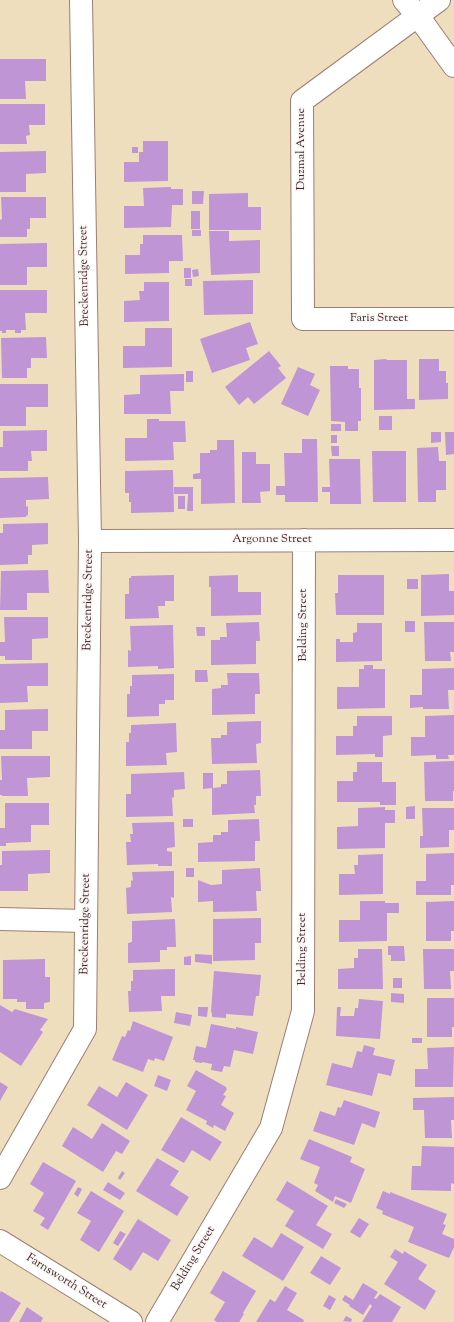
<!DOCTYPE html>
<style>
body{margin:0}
canvas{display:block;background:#efdebe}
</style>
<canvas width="454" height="1322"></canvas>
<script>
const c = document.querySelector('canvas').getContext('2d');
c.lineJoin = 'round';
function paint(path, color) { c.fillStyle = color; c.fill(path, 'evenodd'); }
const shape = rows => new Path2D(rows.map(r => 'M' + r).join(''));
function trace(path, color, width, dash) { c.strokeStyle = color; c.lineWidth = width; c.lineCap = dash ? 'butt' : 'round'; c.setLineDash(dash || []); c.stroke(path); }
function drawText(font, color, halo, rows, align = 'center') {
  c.font = font + ' "Sorts Mill Goudy",serif'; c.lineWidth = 3; c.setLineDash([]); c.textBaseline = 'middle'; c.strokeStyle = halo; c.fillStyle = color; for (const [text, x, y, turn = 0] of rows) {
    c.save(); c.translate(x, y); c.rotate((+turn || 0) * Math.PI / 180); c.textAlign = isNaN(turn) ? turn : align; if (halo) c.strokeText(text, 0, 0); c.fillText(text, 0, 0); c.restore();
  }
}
const building = shape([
 [0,59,46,59,46,81,25,81,26,99,0,99],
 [0,104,45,104,45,125,29,125,30,135,26,136,27,144,0,144],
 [143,141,168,141,168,181,124,182,124,162,139,162,139,152,143,152],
 [132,147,138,147,138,153,132,153],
 [46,151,46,173,26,174,26,192,0,192,0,152],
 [171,187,171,189,183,189,183,205,172,205,171,227,124,228,124,206,144,206,143,188],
 [192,191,204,191,203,204,192,204],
 [248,193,248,207,261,207,261,230,209,230,209,194],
 [1,197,46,197,46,218,30,218,30,229,27,229,27,237,0,237,0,220,2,219],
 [191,211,200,211,200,229,191,229],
 [192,230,201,230,201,236,192,236],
 [209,231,229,231,229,241,260,240,260,273,211,275],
 [143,235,182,235,183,261,169,261,169,273,125,274,125,255,140,255,140,244,143,244],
 [47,243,47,267,27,267,27,285,0,285,0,244],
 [184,268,191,268,191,278,184,278],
 [198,269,199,276,193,277,192,270],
 [185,279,192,279,192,286,185,286],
 [253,280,253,314,204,315,203,281],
 [144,282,169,282,169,321,124,322,124,301,140,300,139,291,144,291],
 [0,290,47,290,47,313,25,313,26,330,21,330,21,333,15,333,15,330,6,330,6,333,2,333,2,331,0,331],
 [250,322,258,344,246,348,250,360,212,373,200,339],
 [145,328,172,328,172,367,123,368,123,346,145,346],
 [46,337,47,358,31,358,31,368,27,368,27,378,2,378,1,338],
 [269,351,281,366,278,368,286,378,254,404,248,397,239,405,225,387],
 [386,359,387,360,407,360,407,399,415,399,415,409,374,410,374,360],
 [419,359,439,359,439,371,446,371,446,383,448,383,448,399,419,400],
 [330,366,348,366,348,369,359,369,359,388,361,388,361,421,358,421,358,431,345,431,345,422,331,421],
 [298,367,315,374,310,385,320,390,308,416,281,404],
 [186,371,193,371,193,382,186,382],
 [184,374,184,391,170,391,171,414,124,414,124,395,140,394,140,375],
 [0,384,48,384,48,407,26,407,26,426,0,426],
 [379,416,392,416,392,430,379,430],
 [147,419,159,419,159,421,185,421,186,442,173,442,174,460,125,461,125,438,147,438],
 [331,424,341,424,341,431,331,431],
 [47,430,47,451,31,451,32,461,28,461,28,471,0,471,0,447,3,447,3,431],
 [431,432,441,432,441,442,431,443],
 [445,432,454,432,454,454,446,455],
 [331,435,337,435,337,443,331,443],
 [302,439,317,439,318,502,285,502,285,495,276,495,276,486,285,486,284,453,302,453],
 [217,440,234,440,235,503,201,504,201,479,193,479,193,474,200,473,200,453,210,453,210,450,217,450],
 [331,446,339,446,339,456,332,456],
 [438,447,439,461,446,461,446,490,436,490,436,502,418,502,417,448],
 [372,451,406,451,406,502,373,502],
 [242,452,256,452,256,464,270,464,270,491,260,492,261,503,242,503],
 [329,459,360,459,361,504,330,504,330,492,322,492,322,487,330,487],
 [173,470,174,512,131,513,131,502,129,502,129,493,125,493,125,471],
 [48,477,49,499,26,500,26,507,28,506,28,515,26,516,26,517,0,518,0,478],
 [174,487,193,487,193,511,187,511,188,494,174,494],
 [178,496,185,496,185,509,178,509],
 [48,523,48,544,32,545,32,555,28,555,28,564,0,565,0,533,3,533,3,524],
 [48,570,49,593,27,593,27,610,0,610,1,571],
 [449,574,449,591,454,591,454,615,421,616,421,575],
 [174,575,174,601,165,601,165,606,158,606,159,618,125,619,125,594,129,594,129,578,131,578,131,576],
 [238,575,238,592,261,592,261,615,211,616,211,587,209,587,209,576],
 [338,575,384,575,384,615,336,615,335,593,338,593],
 [407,579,418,579,418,589,407,589],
 [4,617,48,617,48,638,32,639,32,660,5,660,5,656,0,656,0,642,5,642],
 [405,621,415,621,415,632,405,632],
 [259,622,260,641,256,641,256,664,211,665,211,640,220,640,220,637,227,637,226,623],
 [424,622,454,622,454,652,450,652,451,661,425,661],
 [357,623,382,623,382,661,336,662,336,639,340,639,340,642,353,642,353,633,357,632],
 [173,625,174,668,158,669,158,666,128,667,128,650,131,651,130,626],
 [196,627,205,627,205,636,197,636],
 [48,663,48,686,27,686,28,702,0,703,0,664],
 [364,665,373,665,373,669,385,669,385,708,337,709,337,687,359,687,359,669,364,669],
 [454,668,454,690,448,690,449,709,423,709,423,707,410,708,410,695,422,695,422,669],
 [195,670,207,670,208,682,195,682],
 [227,673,259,673,260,694,255,694,255,714,212,715,212,689,221,688,221,685,228,685],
 [174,674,174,700,165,700,165,704,159,704,159,716,127,717,127,694,130,694,130,686,132,686,132,675],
 [48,709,48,731,32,731,32,749,0,749,0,730,5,730,5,710],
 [454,715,454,755,448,755,449,759,436,759,436,755,411,756,411,737,425,737,425,716],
 [357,716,392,716,392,735,383,736,383,757,375,757,375,754,336,755,336,736,353,736,353,726,357,726],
 [261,721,261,743,256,744,257,763,212,764,211,738,221,738,221,735,227,735,227,722],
 [176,723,177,752,166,753,167,765,126,766,126,742,129,742,129,733,131,733,131,725],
 [1,756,50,756,50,777,27,778,28,796,2,796,2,795,0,795,0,780,2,780],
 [454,761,454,791,453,791,453,801,425,801,424,762],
 [357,762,382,762,382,782,396,782,396,805,380,805,380,802,337,802,337,781,353,781,353,772,357,772],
 [260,770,261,796,256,796,256,805,254,805,255,813,212,815,212,788,203,789,203,773,213,773,213,788,221,787,221,784,227,784,227,771],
 [184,772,185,789,174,790,174,797,172,798,173,816,126,817,126,794,131,794,131,774],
 [5,803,49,803,49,825,31,825,31,842,6,843,6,846,0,846,0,828,5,828],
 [415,806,415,819,406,819,406,807],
 [385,807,385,810,395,810,395,823,385,823,385,848,337,849,337,827,358,826,358,808],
 [422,808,454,808,454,830,449,830,449,847,420,848,420,836,423,836],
 [183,819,193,819,193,827,183,827],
 [259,819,260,841,255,841,255,861,198,862,198,843,213,842,213,835,221,835,221,832,228,832,228,820],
 [174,822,175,847,167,848,167,851,172,852,172,866,158,866,158,864,127,865,126,842,131,842,130,834,133,834,132,823],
 [50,850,50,873,28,874,28,891,0,891,0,865,2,865,2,851],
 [454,853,454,885,451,885,451,895,416,895,416,881,426,881,426,854],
 [383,854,383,894,339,895,339,874,355,874,354,865,358,865,358,855],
 [186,868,194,868,194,877,186,877],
 [260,868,261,891,256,891,257,911,213,912,213,901,198,902,198,880,211,885,222,884,222,870],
 [174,871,174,898,171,897,172,912,127,914,126,888,131,887,131,880,133,881,132,872],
 [360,901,385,901,385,903,399,903,399,913,387,913,387,941,339,942,339,920,360,920],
 [454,901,454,931,451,931,451,941,426,941,426,902],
 [261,918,261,943,255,943,255,960,213,961,213,919],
 [175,919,176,947,167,947,167,950,160,950,160,962,128,963,128,943,132,942,132,921],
 [388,946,404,946,405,961,391,961,391,955,388,955],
 [358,949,382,949,383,989,338,989,338,969,354,968,354,958,358,958],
 [423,949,454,949,454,971,450,971,451,989,424,989],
 [195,954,212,955,212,964,195,962],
 [191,956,191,965,184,965,184,957],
 [45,959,45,977,50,977,50,1002,44,1003,44,1009,26,1009,26,1002,17,1002,17,999,3,999,3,960],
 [175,969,175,996,161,996,162,1011,129,1012,128,991,131,991,131,981,133,981,133,970],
 [214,971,261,975,259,996,256,996,253,1016,226,1014,226,1018,212,1017,212,1013,211,1012],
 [393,978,402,978,402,988,393,988],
 [391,993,404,994,404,1003,391,1002],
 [427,998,454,998,454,1027,452,1027,452,1037,427,1037],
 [359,999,383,1001,380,1039,336,1036,337,1007,341,1007,340,1016,354,1016,355,1008,358,1008],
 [0,1005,12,1012,15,1009,48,1019,40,1030,43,1032,21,1066,0,1052],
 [198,1007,208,1007,207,1017,198,1016],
 [176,1012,192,1015,190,1026,174,1023],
 [133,1021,173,1037,164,1061,155,1058,154,1061,148,1059,143,1072,112,1060,122,1036,125,1037,128,1030,130,1031],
 [211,1024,236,1029,236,1027,258,1032,253,1054,234,1050,230,1067,224,1066,222,1072,211,1070,212,1064,202,1062,202,1063,195,1062,195,1060,193,1060,196,1046,206,1048],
 [412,1038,422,1038,422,1043,412,1043],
 [364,1045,375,1048,373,1055,395,1060,391,1076,378,1073,372,1096,326,1085,332,1063,352,1068,357,1051,362,1052],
 [454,1047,453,1087,415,1087,415,1069,428,1069,427,1048],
 [196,1070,226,1087,226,1088,227,1089,223,1095,226,1096,221,1105,234,1113,225,1131,214,1125,213,1128,206,1124,207,1121,186,1110,196,1091,187,1086],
 [158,1075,171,1080,167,1091,154,1086],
 [0,1082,8,1087,0,1101],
 [126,1082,148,1095,127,1130,87,1105,99,1086,117,1097],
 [454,1097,454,1120,451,1120,452,1138,425,1138,424,1110,413,1110,413,1098],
 [344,1100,380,1112,375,1128,362,1123,354,1145,313,1131,320,1111,335,1116,338,1107,341,1108],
 [181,1117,222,1142,210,1161,192,1150,184,1163,161,1150],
 [102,1123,130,1141,122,1154,116,1151,103,1172,62,1146,73,1127,92,1139],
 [309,1139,352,1157,350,1162,365,1169,351,1203,335,1196,333,1202,315,1191,318,1185,314,1183,320,1167,300,1159],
 [422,1146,454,1147,454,1184,451,1183,451,1191,411,1190,412,1166,421,1166],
 [157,1158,179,1171,170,1185,189,1197,177,1216,136,1191],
 [43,1162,76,1181,48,1230,40,1225,45,1218,33,1211,44,1193,30,1184],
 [122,1171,125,1173,120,1180,118,1178],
 [287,1181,328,1206,316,1225,332,1234,323,1249,285,1226,294,1211,276,1200],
 [108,1182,125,1193,120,1200,103,1190],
 [78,1187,82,1189,78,1197,74,1194],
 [91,1191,124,1211,99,1252,80,1240,91,1221,77,1213],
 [383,1191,390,1194,390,1192,447,1214,443,1224,446,1225,442,1234,454,1239,454,1247,449,1258,408,1242,414,1227,382,1214,383,1211,376,1208],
 [336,1199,347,1204,344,1208,334,1203],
 [359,1218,369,1224,360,1238,350,1232],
 [138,1219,171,1240,158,1261,143,1252,131,1271,113,1259],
 [120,1231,126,1234,118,1246,113,1243],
 [281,1233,304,1247,283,1281,242,1256,254,1237,272,1248],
 [395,1249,403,1254,404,1251,427,1265,418,1279,436,1291,425,1310,384,1284,398,1262,390,1257],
 [321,1256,341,1268,330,1285,310,1273],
 [223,1271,256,1291,243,1313,244,1314,239,1322,217,1322,214,1320,225,1302,210,1293],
 [363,1283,378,1292,374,1298,376,1299,380,1294,401,1307,392,1322,362,1322,372,1306,370,1304,363,1315,349,1306,350,1305,342,1300,345,1295,353,1300],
 [285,1286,297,1293,287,1310,304,1320,303,1322,256,1322,270,1299,275,1302],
 [1,1291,21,1303,9,1322,0,1322,0,1293],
 [329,1295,336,1299,330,1310,323,1306],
 [27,1307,43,1318,41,1322,19,1322],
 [346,1316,352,1319,351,1322,343,1321]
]);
const minor = shape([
 [404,0,418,16,454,66],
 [439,0,302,101,303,319,454,319],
 [90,541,454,540],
 [0,919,86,921],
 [0,1178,85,1029,90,541,81,0],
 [0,1241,131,1322],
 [157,1322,271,1128,303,1011,304,540]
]);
const streetNames = [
 ["Duzmal Avenue",302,149,-90],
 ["Breckenridge Street",85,276,-91],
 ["Faris Street",379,319],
 ["Argonne Street",272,540],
 ["Breckenridge Street",89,600,-89],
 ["Belding Street",304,625,-90],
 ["Breckenridge Street",86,924,-89],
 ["Belding Street",303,949,-90],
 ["Belding Street",194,1259,-59],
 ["Farnsworth Street",66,1282,32]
];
paint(building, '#bf95d5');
trace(minor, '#9c7e74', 24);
trace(minor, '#fff', 22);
drawText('12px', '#4a1f2b', '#f6f6f2', streetNames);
</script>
